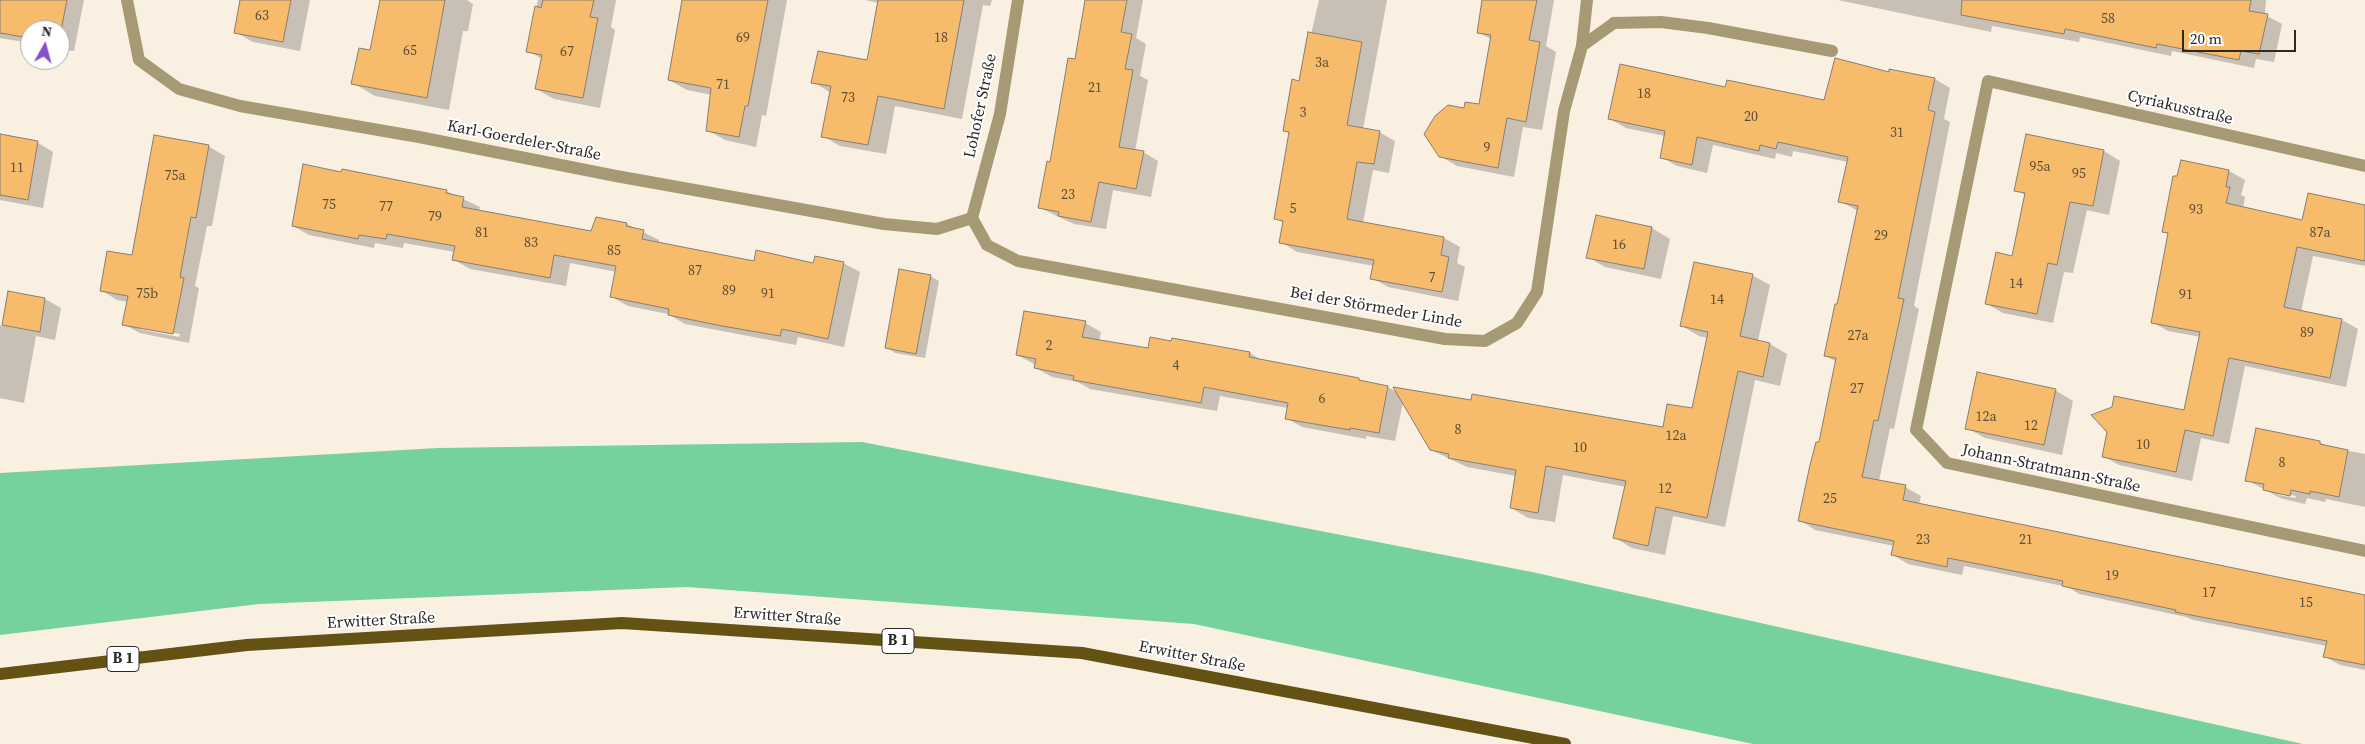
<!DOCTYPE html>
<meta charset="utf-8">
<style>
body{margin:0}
#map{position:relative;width:2365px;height:744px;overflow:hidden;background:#faf0e2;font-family:"Source Serif 4",serif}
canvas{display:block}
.north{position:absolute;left:20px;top:20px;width:50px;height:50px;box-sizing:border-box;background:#fff;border:1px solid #aba9a7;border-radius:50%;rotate:7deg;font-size:14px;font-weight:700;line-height:20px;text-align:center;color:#2d2924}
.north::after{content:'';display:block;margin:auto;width:18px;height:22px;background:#8451c9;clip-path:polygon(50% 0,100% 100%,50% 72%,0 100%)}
.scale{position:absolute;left:2182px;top:30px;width:114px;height:22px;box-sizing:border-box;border:2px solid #2d2924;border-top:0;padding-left:6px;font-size:15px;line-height:18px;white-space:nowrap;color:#2d2924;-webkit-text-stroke:4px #fff;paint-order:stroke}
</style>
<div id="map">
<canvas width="2365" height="744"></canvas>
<div class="north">N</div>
<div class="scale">20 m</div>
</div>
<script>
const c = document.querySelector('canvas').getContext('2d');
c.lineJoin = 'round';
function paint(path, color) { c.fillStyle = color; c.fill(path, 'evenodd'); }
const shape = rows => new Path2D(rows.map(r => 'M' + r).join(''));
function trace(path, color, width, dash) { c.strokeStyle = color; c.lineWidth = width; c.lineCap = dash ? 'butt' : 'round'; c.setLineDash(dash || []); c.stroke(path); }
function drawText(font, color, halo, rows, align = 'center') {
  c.font = font + ' "Source Serif 4",serif'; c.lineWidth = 4; c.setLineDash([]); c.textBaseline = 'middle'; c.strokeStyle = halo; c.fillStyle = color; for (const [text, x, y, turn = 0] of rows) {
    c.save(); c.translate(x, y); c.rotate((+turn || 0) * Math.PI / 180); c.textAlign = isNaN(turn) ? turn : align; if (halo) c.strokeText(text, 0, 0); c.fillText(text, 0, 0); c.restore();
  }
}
const forest = shape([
 [862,442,1532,572,2303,744,1753,744,1194,624,687,587,259,604,0,635,0,473,438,448]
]);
const shadow = shape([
 [0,0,84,0,74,51,60,49,60,30,30,30,30,43,0,38],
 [241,0,310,0,300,51,253,42,235,32],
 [381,0,467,0,473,4,468,31,463,31,449,110,375,96,353,83,371,52],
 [538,0,616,0,611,27,615,30,600,108,554,99,536,89,542,59,528,51],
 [683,0,787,0,766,116,762,115,756,147,725,140,707,130,712,95,687,90,669,80],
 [865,0,992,0,990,6,983,5,962,119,895,106,886,154,840,146,823,136,831,93,813,82,868,61,879,3],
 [1087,0,1143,0,1136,38,1146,44,1140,76,1148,80,1135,151,1143,152,1158,161,1151,197,1113,190,1106,229,1074,224,1040,208,1076,61],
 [1319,0,1387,0,1363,129,1379,132,1395,141,1389,173,1373,170,1363,223,1444,238,1460,247,1457,263,1465,267,1458,301,1388,287,1372,278,1374,266,1297,252,1281,242,1284,223,1275,218,1290,134,1284,130,1300,82],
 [1484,0,1554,0,1546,46,1556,52,1542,130,1523,127,1514,177,1457,166,1440,156,1465,109,1480,106,1492,40,1478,32],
 [1838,0,2266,0,2265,15,2282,24,2274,62,2256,59,2254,68,2172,51,2171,56,2080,37,2079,42,1992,26,1991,32],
 [1890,73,1935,79,1950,88,1944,119,1950,122,1914,306,1919,309,1894,429,1890,428,1879,481,1905,487,1921,496,1919,504,2365,599,2365,670,2340,665,2324,656,2327,646,2193,620,2186,617,2079,594,2068,587,1964,566,1962,575,1908,564,1893,555,1894,546,1815,530,1800,520,1820,444,1837,362,1825,356,1838,306,1858,211,1840,201,1848,162,1793,151,1792,157,1776,153,1775,159,1713,145,1707,173,1677,166,1661,157,1665,136,1626,128,1610,119,1726,89,1825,101],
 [0,136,38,143,53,152,43,208,0,200],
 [2027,136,2104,151,2120,161,2109,215,2087,210,2073,273,2064,272,2053,323,2003,313,1987,304,2013,257,2025,195,2016,190],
 [208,146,225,156,212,226,207,226,195,286,199,288,189,343,140,333,123,324,128,302,117,300,101,290,133,256],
 [139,327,180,334,179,337,139,329],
 [2182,162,2229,171,2245,180,2241,195,2245,197,2243,208,2303,221,2365,206,2365,266,2313,256,2301,312,2342,320,2358,329,2346,387,2245,366,2229,444,2201,438,2192,481,2119,465,2103,456,2185,411,2201,337,2168,331,2152,322,2169,235,2163,231],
 [446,191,480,207,479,211,592,232,627,224,659,240,659,244,755,263,843,263,860,272,844,347,798,337,796,345,685,324,668,314,628,306,612,297,617,272,570,263,566,286,470,269,453,259,455,252,404,243,403,248,375,243,374,248,309,235,293,226],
 [1597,216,1652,228,1670,239,1661,279,1605,267,1588,257],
 [1752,275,1770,285,1758,341,1770,344,1787,354,1780,386,1755,380,1725,527,1673,516,1665,555,1632,548,1615,538,1626,487,1563,475,1555,522,1528,518,1511,508,1516,476,1467,467,1431,450,1403,402,1395,441,1366,436,1366,439,1302,427,1286,418,1288,408,1220,396,1217,411,1090,389,1078,382,1052,377,1036,368,1036,365,1017,355,1085,323,1101,332,1099,341,1149,349,1172,342,1173,339,1250,353,1263,361,1359,379,1365,383,1388,387,1398,393,1664,429,1693,410,1708,338,1699,336,1682,326],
 [930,276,939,281,925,358,895,353,886,347],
 [9,293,45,299,61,308,55,340,36,336,24,403,0,398,0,325,4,326],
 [2055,390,2073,401,2062,455,1985,438,1967,428],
 [2319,442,2328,447,2365,454,2365,507,2326,499,2325,502,2307,498,2305,504,2280,498,2247,480],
 [2276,492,2296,496,2295,498,2279,495]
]);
const building = shape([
 [0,0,67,0,60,36,60,30,30,30,30,38,0,33,0,0],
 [240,0,291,0,283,42,234,33,240,0],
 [380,0,445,0,427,98,351,84,359,48,370,50,380,0],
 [543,0,594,0,590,17,598,18,583,98,535,89,542,55,526,52,535,6,541,8,543,0],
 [682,0,768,0,748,106,745,106,739,137,706,131,711,88,668,80,682,0],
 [878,0,964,0,944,109,878,96,868,145,821,137,831,86,811,83,818,51,867,60,878,0],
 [1085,0,1127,0,1121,32,1132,34,1125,69,1133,70,1119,147,1144,151,1136,189,1099,182,1091,222,1058,216,1059,212,1038,208,1047,161,1050,162,1068,58,1075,59,1085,0],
 [1482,0,1537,0,1529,40,1540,42,1526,122,1507,118,1498,168,1439,157,1424,134,1435,116,1448,105,1464,108,1465,102,1479,104,1491,35,1477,33,1482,0],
 [1962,0,2251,0,2249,11,2268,14,2259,54,2241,51,2239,60,2157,44,2156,48,2065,29,2064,34,1961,15,1962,0],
 [1308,32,1362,42,1347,125,1380,131,1374,164,1357,162,1347,219,1444,237,1441,255,1449,257,1442,292,1370,279,1374,260,1279,243,1283,221,1274,219,1289,132,1283,131,1292,79,1299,81,1308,32],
 [1835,58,1889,72,1889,69,1935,78,1928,110,1935,112,1898,298,1904,299,1878,421,1874,420,1862,477,1906,485,1903,500,2365,595,2365,665,2323,657,2327,641,2175,612,2176,610,2062,586,2063,581,1948,558,1947,567,1891,555,1894,541,1798,521,1810,465,1816,442,1819,442,1836,358,1824,356,1835,304,1837,304,1858,206,1838,202,1848,157,1778,142,1776,149,1760,145,1759,151,1697,137,1692,165,1660,158,1665,131,1608,119,1620,64,1725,87,1727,80,1824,100,1835,58],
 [0,134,38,141,28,200,0,195,0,134],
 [2026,134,2104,150,2093,206,2070,202,2057,265,2048,263,2037,314,1985,304,1996,252,2012,256,2025,193,2014,191,2026,134],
 [154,135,209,145,196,218,191,217,180,277,184,278,173,334,122,325,128,296,100,291,107,251,132,255,154,135],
 [2181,160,2229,170,2226,187,2230,187,2226,203,2302,220,2308,193,2365,205,2365,261,2297,247,2284,307,2342,319,2330,378,2229,358,2213,436,2185,430,2176,472,2102,457,2107,432,2091,415,2112,407,2114,396,2184,410,2200,332,2151,323,2168,233,2162,232,2173,176,2177,176,2181,160],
 [303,164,341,172,342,169,447,190,446,193,464,197,462,207,591,231,596,217,627,223,626,226,644,230,642,239,754,261,756,250,813,263,815,256,844,262,828,339,782,329,780,336,722,326,668,315,669,309,610,297,616,266,554,255,550,278,452,260,455,246,387,234,386,239,359,235,358,239,292,226,303,164],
 [1596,215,1652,227,1644,269,1586,258,1596,215],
 [1694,262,1753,274,1740,336,1770,343,1763,377,1738,371,1707,518,1656,507,1648,546,1613,538,1626,481,1546,466,1538,513,1510,508,1516,470,1448,458,1449,454,1430,450,1393,387,1471,400,1472,394,1663,427,1667,404,1692,408,1708,332,1680,326,1694,262],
 [899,269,931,275,916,354,885,348,899,269],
 [8,291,45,298,40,332,2,325,8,291],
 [1024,311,1086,321,1082,337,1148,348,1150,337,1171,341,1172,338,1250,352,1249,357,1359,378,1359,380,1388,386,1379,433,1350,428,1350,430,1285,419,1288,403,1204,387,1201,403,1073,380,1074,376,1034,368,1036,359,1016,355,1024,311],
 [1977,372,2056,389,2044,445,1965,429,1977,372],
 [2256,428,2320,441,2320,444,2348,450,2339,497,2310,491,2310,494,2291,490,2290,496,2263,490,2264,484,2245,481,2256,428]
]);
const lane = shape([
 [1614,23,1661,22,1708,28,1832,51],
 [1582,46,1587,0]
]);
const street = shape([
 [127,0,139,60,179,89,240,106,419,137,616,176,884,224,937,229,972,218],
 [2365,166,1988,81,1916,430,1947,463,2365,551],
 [972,218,987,245,1018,261,1445,339,1485,341,1517,323,1537,292,1564,111,1582,46,1614,23],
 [972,218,1000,114,1018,0]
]);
const primary = shape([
 [0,674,247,645,622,623,1082,653,1565,744]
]);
const numberNames = [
 ["63",262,16],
 ["58",2108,19],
 ["69",743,38],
 ["18",941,38],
 ["65",410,51],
 ["67",567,52],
 ["3a",1322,63],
 ["71",723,85],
 ["21",1095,88],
 ["18",1644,94],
 ["73",848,98],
 ["3",1303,113],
 ["20",1751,117],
 ["31",1897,133],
 ["9",1487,148],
 ["95a",2040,167],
 ["11",17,168],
 ["95",2079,174],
 ["75a",175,176],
 ["23",1068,195],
 ["75",329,205],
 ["77",386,207],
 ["5",1293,209],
 ["93",2196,210],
 ["79",435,217],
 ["81",482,233],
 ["87a",2320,233],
 ["29",1881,236],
 ["83",531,243],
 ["16",1619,245],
 ["85",614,251],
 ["87",695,271],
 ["7",1432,278],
 ["14",2016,284],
 ["89",729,291],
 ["75b",147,294],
 ["91",768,294],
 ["91",2186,295],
 ["14",1717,300],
 ["89",2307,333],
 ["27a",1858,336],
 ["2",1049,346],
 ["4",1176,366],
 ["27",1857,389],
 ["6",1322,399],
 ["12a",1986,417],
 ["12",2031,426],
 ["8",1458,430],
 ["12a",1676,436],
 ["10",2143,445],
 ["10",1580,448],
 ["8",2282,463],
 ["12",1665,489],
 ["25",1830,499],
 ["23",1923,540],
 ["21",2026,540],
 ["19",2112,576],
 ["17",2209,593],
 ["15",2306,603]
];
const shields = [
 [898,641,32],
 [123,659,32]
];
const shieldNames = [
 ["B 1",898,641],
 ["B 1",123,659]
];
const streetNames = [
 ["Lohofer Straße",981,106,-78],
 ["Cyriakusstraße",2180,108,13],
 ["Karl-Goerdeler-Straße",524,141,11],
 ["Bei der Störmeder Linde",1376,308,10],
 ["Johann-Stratmann-Straße",2051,469,12],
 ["Erwitter Straße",787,617,4],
 ["Erwitter Straße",381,621,-3],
 ["Erwitter Straße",1192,657,11]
];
paint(forest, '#76d29c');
paint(shadow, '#0003');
paint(building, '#f6bc6b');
trace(building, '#877d72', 1);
trace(lane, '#a69a75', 12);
trace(street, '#a69a75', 12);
trace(primary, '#645215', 12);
drawText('14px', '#5f4e36', null, numberNames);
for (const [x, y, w] of shields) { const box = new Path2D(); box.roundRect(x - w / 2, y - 12.5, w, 25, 4); c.fillStyle = '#fff'; c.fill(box); trace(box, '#2d2924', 1); }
drawText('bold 15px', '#2d2924', null, shieldNames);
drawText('16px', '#2d2924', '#fff', streetNames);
</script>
